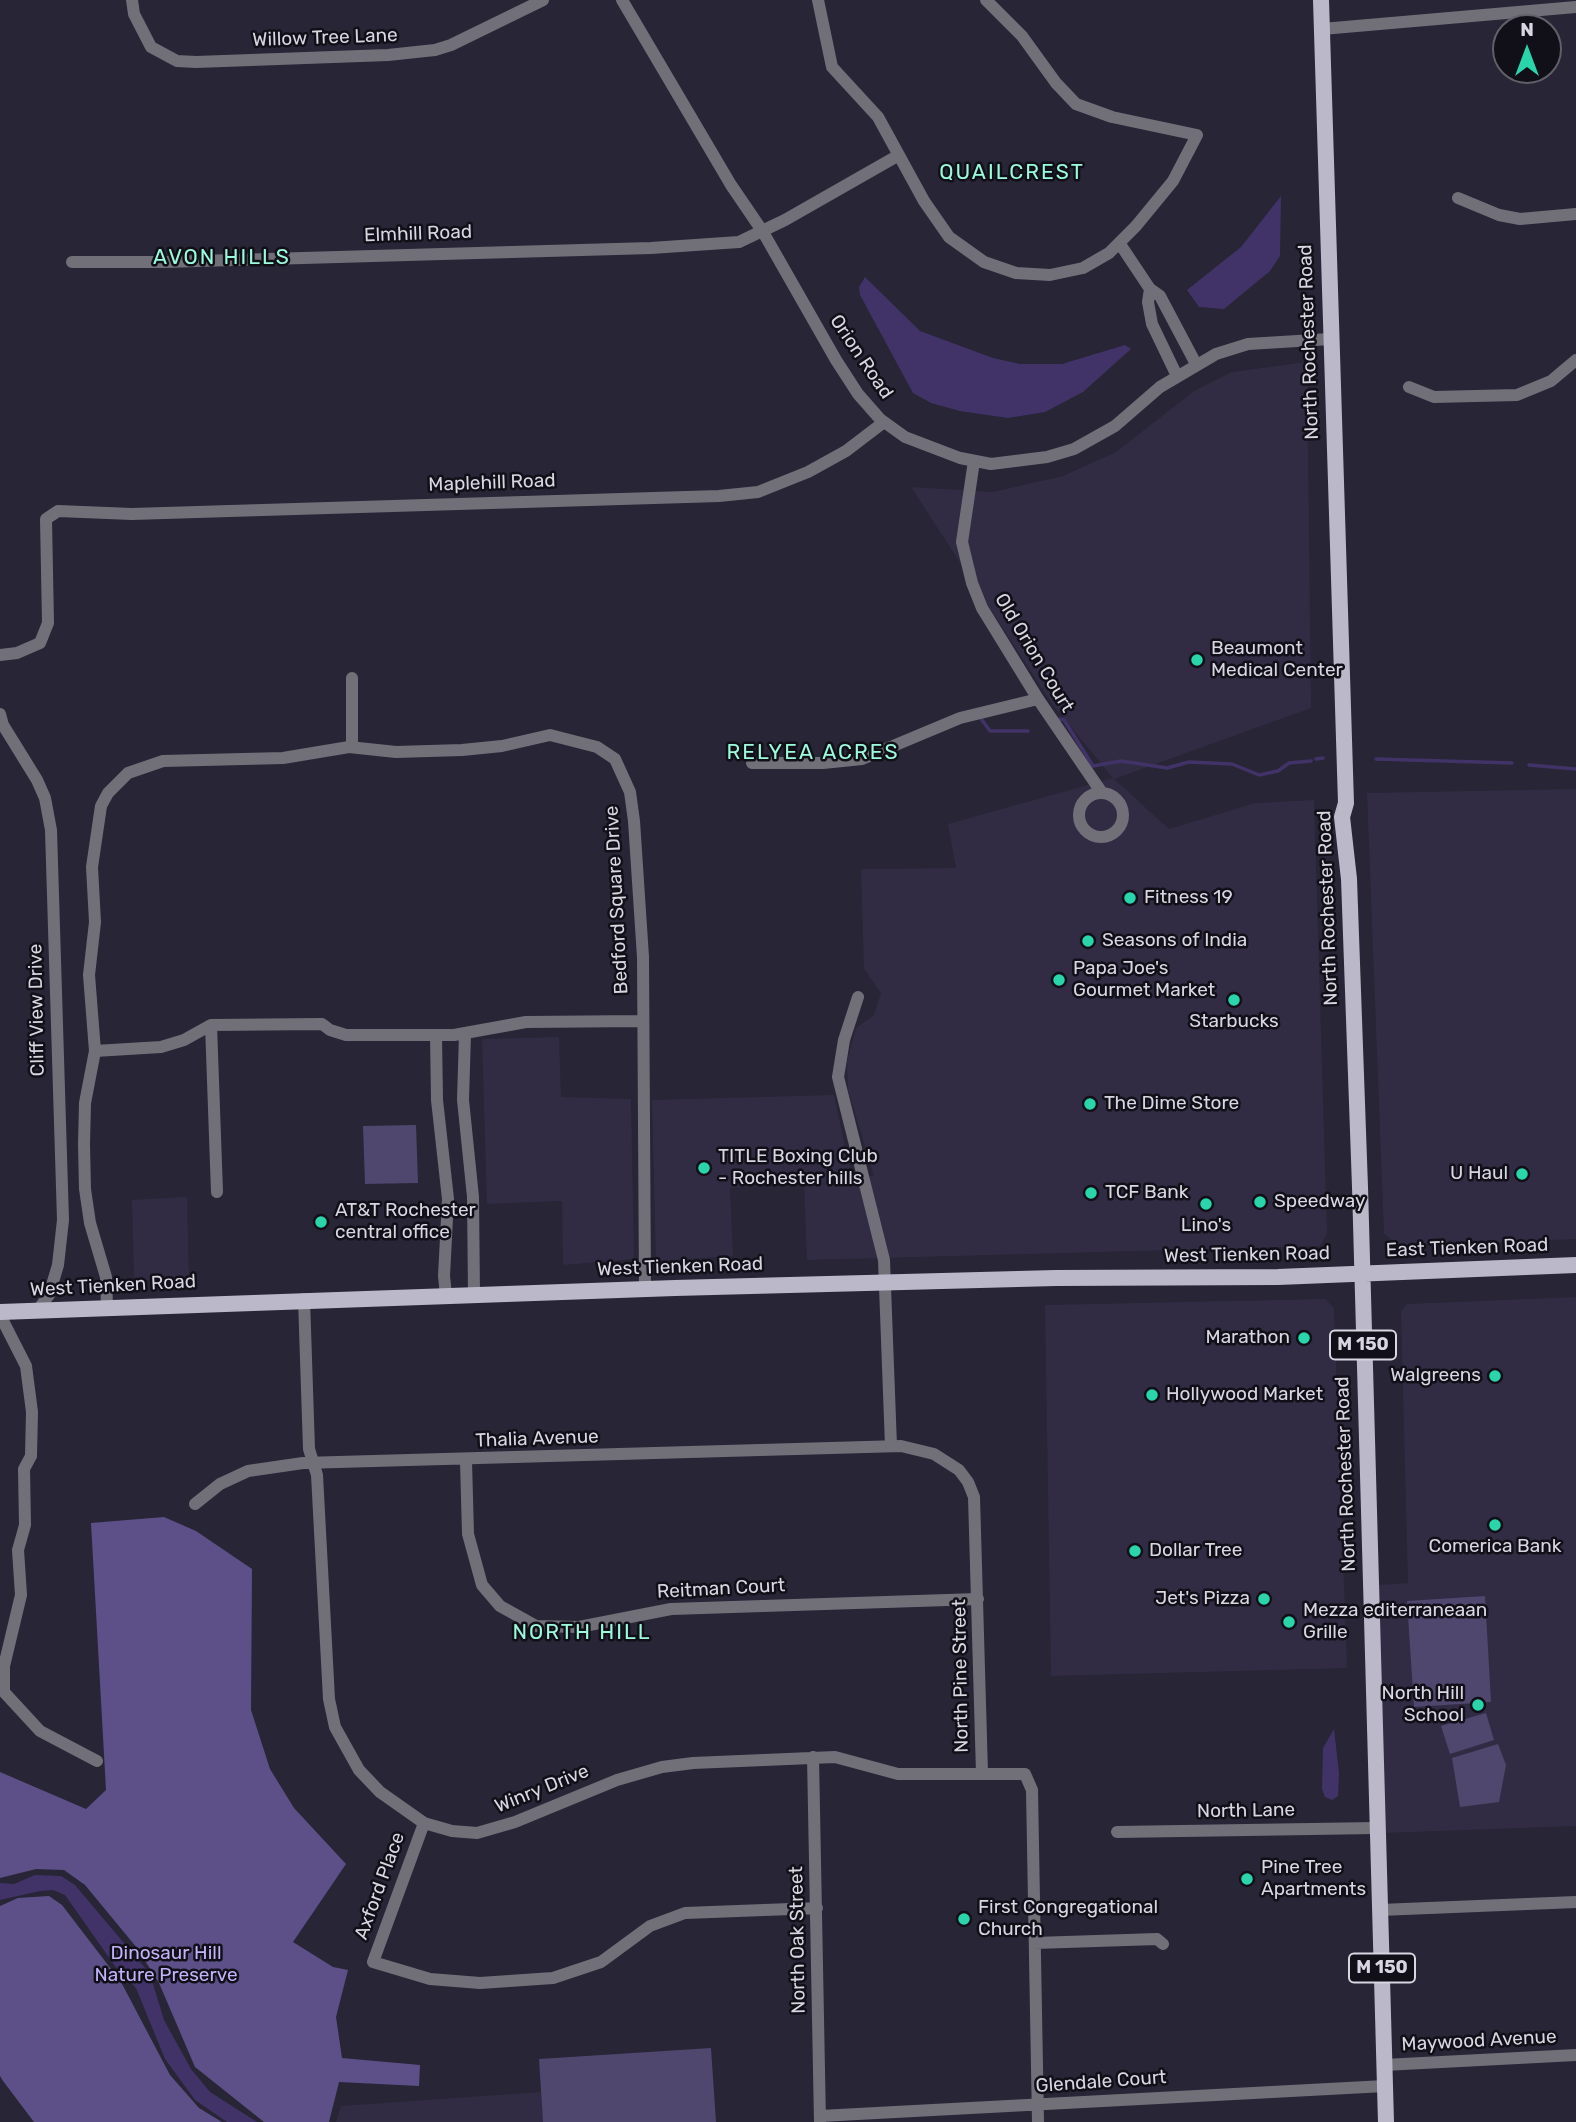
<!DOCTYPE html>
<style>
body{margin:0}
#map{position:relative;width:1576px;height:2122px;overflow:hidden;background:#282536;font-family:Rubik,sans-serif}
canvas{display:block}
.north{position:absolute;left:1492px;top:14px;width:70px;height:70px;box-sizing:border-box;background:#110f17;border:2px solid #615f68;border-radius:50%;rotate:0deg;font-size:19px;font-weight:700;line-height:28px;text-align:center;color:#d8d6e1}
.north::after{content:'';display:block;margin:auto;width:24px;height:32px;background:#2bd5ac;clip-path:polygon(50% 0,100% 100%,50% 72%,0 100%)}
</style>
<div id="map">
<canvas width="1576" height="2122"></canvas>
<div class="north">N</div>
</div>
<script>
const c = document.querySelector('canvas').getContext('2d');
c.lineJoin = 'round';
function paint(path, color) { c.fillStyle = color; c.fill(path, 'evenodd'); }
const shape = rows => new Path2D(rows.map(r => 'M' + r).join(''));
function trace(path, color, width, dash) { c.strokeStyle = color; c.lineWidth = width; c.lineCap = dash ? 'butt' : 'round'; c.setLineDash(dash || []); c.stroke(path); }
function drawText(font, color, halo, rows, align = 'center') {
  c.font = font + ' Rubik,sans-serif'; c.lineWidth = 5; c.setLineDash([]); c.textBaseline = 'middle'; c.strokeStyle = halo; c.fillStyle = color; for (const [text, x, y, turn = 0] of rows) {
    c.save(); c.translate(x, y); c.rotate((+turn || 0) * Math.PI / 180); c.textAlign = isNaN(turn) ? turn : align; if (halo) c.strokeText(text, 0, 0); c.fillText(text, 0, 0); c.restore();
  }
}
const built = shape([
 [1307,362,1311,708,1114,779,1169,829,1255,803,1314,800,1327,1234,1320,1246,807,1260,804,1183,730,1188,733,1256,656,1261,652,1100,834,1095,852,1179,874,1176,848,1090,847,1061,856,1028,874,1015,881,993,864,969,861,869,956,868,948,824,1113,778,1052,704,911,487,993,492,1063,476,1116,452,1194,391,1232,372],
 [1576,789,1576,1239,1398,1246,1384,1233,1367,793],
 [559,1037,561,1097,631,1099,634,1259,563,1265,562,1201,487,1204,482,1039],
 [187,1197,189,1280,134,1280,132,1200],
 [1576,1297,1576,1826,1384,1833,1378,1585,1408,1583,1401,1311,1407,1304],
 [1325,1299,1334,1308,1347,1668,1051,1676,1045,1305],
 [541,2092,543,2122,336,2122,341,2106]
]);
const green = shape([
 [416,1125,418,1183,365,1184,363,1126],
 [1485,1596,1491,1702,1414,1707,1407,1601],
 [1486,1713,1494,1740,1450,1754,1441,1726],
 [1498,1744,1506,1765,1499,1802,1460,1807,1452,1758],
 [711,2048,716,2122,543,2122,539,2059]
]);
const forest = shape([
 [164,1517,196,1531,252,1569,251,1710,270,1769,294,1808,346,1864,293,1942,333,1967,348,1970,336,2017,342,2058,420,2065,419,2086,339,2082,329,2122,264,2122,195,2067,159,1983,137,1948,85,1885,64,1870,36,1869,0,1878,0,1772,86,1809,106,1790,91,1523],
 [49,1896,62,1905,121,1982,170,2075,199,2108,222,2122,34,2122,3,2081,0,2076,0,1906,18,1898]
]);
const water = shape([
 [1281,196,1280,256,1270,271,1224,309,1199,307,1187,290,1241,247],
 [865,277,920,331,993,358,1020,364,1062,364,1125,345,1131,349,1083,392,1045,412,1008,418,960,411,931,403,913,393,860,295,859,287],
 [1334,1729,1339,1773,1338,1796,1332,1800,1325,1797,1322,1789,1323,1748],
 [35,1875,61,1876,75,1885,145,1968,153,1984,164,2020,191,2069,210,2092,257,2122,227,2122,195,2100,165,2059,136,1988,115,1966,65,1895,53,1890,40,1891,0,1900,0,1883,14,1884]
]);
const stream = shape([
 [1060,719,1064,720,1093,766,1121,761,1167,768,1189,762,1232,764,1259,775,1278,771,1289,763,1311,761],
 [982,720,990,731,1028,731],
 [1316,759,1323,758],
 [1376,759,1512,763],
 [1529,765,1576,769]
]);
const minor = shape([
 [132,0,134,14,151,47,177,61,196,62,388,55,435,50,451,45,543,0],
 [622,0,731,185,763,232,836,360,858,394,880,419,905,437,960,458,991,464,1047,457,1074,449,1115,426,1160,387,1216,354,1248,344,1330,339],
 [818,0,832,67,878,117,924,201,949,237,984,262,1016,273,1050,275,1083,268,1109,253,1136,226,1173,181,1197,135,1112,117,1076,104,1056,83,1022,36,986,0],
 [1322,29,1576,7],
 [1458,198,1499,215,1520,219,1576,214],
 [1120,244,1150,289,1160,296,1196,364],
 [72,262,164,262,651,248,739,242,785,220,899,155],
 [1150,289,1148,302,1152,324,1177,376],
 [1409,387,1434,397,1517,395,1551,381,1576,360],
 [974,461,962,542,972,583,982,608,1038,699,1102,793],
 [0,655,17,653,40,643,48,623,46,519,58,511,132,514,719,496,758,492,808,472,846,451,884,422],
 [352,678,352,747],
 [0,714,3,725,37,780,45,798,51,830,63,1220,58,1265,49,1295,37,1311],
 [752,763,823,763,862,759,960,718,1038,699],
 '1079 815a22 22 0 1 1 44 0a22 22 0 1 1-44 0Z',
 [858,997,844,1040,838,1077,884,1260,891,1446],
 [211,1025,217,1192],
 [465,1034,463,1100,473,1197,474,1294],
 [436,1035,437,1100,448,1199,444,1276,446,1295],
 [95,1051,161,1047,184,1040,211,1025,322,1024,330,1030,346,1035,454,1035,526,1022,642,1021],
 [304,1299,309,1449,317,1475,329,1699,335,1727,359,1770,380,1792,424,1823,452,1831,477,1833,515,1822,617,1780,662,1767,693,1763,835,1757,898,1774,1025,1774,1032,1790,1038,2122],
 [107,1307,106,1277,90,1223,85,1189,84,1144,85,1103,95,1051,89,975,95,922,92,867,101,806,108,793,128,773,163,761,283,758,349,747,396,752,462,750,502,746,550,735,597,747,615,759,630,792,634,821,643,957,645,1289],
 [0,1315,26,1366,32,1412,31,1456,24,1469,25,1525,18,1550,21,1595,4,1666,4,1692,40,1731,97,1761],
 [466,1461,468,1534,482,1585,500,1606,536,1626,579,1627,671,1609,978,1599],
 [195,1504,220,1484,248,1471,303,1463,901,1446,934,1454,959,1470,968,1482,974,1497,982,1773],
 [813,1757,820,2122],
 [424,1823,373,1962,430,1979,480,1983,553,1978,601,1962,650,1926,685,1913,817,1908],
 [1117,1832,1376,1828],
 [1380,1910,1576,1902],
 [1035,1943,1157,1939,1163,1944],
 [1384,2065,1576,2055],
 [820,2116,1385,2086]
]);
const major = shape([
 [1321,0,1346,803,1342,817,1349,879,1360,1187,1386,2122],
 [0,1312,675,1288,1056,1278,1278,1277,1576,1265]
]);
const markers = [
 [1197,660,7,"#2bd5ac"],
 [1130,898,7,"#2bd5ac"],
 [1088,941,7,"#2bd5ac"],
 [1059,980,7,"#2bd5ac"],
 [1234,1000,7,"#2bd5ac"],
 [1090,1104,7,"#2bd5ac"],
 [704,1168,7,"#2bd5ac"],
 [1522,1174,7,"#2bd5ac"],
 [1091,1193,7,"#2bd5ac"],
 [1260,1202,7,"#2bd5ac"],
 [1206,1204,7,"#2bd5ac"],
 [321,1222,7,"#2bd5ac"],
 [1304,1338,7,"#2bd5ac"],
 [1495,1376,7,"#2bd5ac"],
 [1152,1395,7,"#2bd5ac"],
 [1495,1525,7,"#2bd5ac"],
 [1135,1551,7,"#2bd5ac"],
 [1264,1599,7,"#2bd5ac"],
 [1289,1622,7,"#2bd5ac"],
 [1478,1705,7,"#2bd5ac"],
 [1247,1879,7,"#2bd5ac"],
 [964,1919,7,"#2bd5ac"]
];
const shields = [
 [1363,1345,66],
 [1382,1968,66]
];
const shieldNames = [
 ["M 150",1363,1345],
 ["M 150",1382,1968]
];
const streetNames = [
 ["Willow Tree Lane",325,38,-2],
 ["Elmhill Road",418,234,-2],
 ["North Rochester Road",1309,342,-92],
 ["Orion Road",861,357,56],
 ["Maplehill Road",492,483,-2],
 ["Old Orion Court",1034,653,59],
 ["Bedford Square Drive",617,900,-93],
 ["North Rochester Road",1328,908,-92],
 ["Cliff View Drive",37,1010,-91],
 ["East Tienken Road",1467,1248,-2],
 ["West Tienken Road",1247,1255,-1],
 ["West Tienken Road",680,1267,-2],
 ["West Tienken Road",113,1286,-3],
 ["Thalia Avenue",537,1439,-2],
 ["North Rochester Road",1346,1474,-92],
 ["Reitman Court",721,1589,-3],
 ["North Pine Street",961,1676,-91],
 ["Winry Drive",542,1789,-22],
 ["North Lane",1246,1811,-1],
 ["Axford Place",380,1886,-70],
 ["North Oak Street",798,1940,-91],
 ["Maywood Avenue",1479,2041,-3],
 ["Glendale Court",1101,2082,-4]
];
const poiNames = [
 ["Beaumont",1211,649],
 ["Medical Center",1211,671],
 ["Fitness 19",1144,898],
 ["Seasons of India",1102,941],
 ["Papa Joe's",1073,969],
 ["Gourmet Market",1073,991],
 ["Starbucks",1234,1022,"center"],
 ["The Dime Store",1104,1104],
 ["TITLE Boxing Club",718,1157],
 ["- Rochester hills",718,1179],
 ["U Haul",1508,1174,"right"],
 ["TCF Bank",1105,1193],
 ["Speedway",1274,1202],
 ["AT&T Rochester",335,1211],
 ["central office",335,1233],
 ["Lino's",1206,1226,"center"],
 ["Marathon",1290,1338,"right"],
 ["Walgreens",1481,1376,"right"],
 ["Hollywood Market",1166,1395],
 ["Comerica Bank",1495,1547,"center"],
 ["Dollar Tree",1149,1551],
 ["Jet's Pizza",1250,1599,"right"],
 ["Mezza editerraneaan",1303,1611],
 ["Grille",1303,1633],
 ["North Hill",1464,1694,"right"],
 ["School",1464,1716,"right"],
 ["Pine Tree",1261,1868],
 ["Apartments",1261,1890],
 ["First Congregational",978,1908],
 ["Church",978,1930]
];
const parkNames = [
 ["Dinosaur Hill",166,1954],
 ["Nature Preserve",166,1976]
];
const neighbourhoodNames = [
 ["QUAILCREST",1012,173],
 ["AVON HILLS",222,258],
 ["RELYEA ACRES",813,753],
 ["NORTH HILL",582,1633]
];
paint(built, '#312c43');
paint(green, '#4f476e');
paint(forest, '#5d5088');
paint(water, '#413368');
trace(stream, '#413368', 3.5);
trace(minor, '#717079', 12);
trace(major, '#bbb8ca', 16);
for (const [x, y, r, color] of markers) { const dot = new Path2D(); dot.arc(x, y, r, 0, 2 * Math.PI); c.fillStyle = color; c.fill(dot); trace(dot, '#110f17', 2.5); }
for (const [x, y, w] of shields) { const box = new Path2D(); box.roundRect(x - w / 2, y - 14.5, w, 29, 5); c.fillStyle = '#110f17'; c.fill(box); trace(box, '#d8d6e1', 2); }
drawText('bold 18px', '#d8d6e1', null, shieldNames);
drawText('19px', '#d8d6e1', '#110f17', streetNames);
drawText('19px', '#d8d6e1', '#110f17', poiNames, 'left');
drawText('19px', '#c2b3f8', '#110f17', parkNames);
c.letterSpacing = '2px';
drawText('21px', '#9cfadc', '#110f17', neighbourhoodNames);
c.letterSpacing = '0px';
</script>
